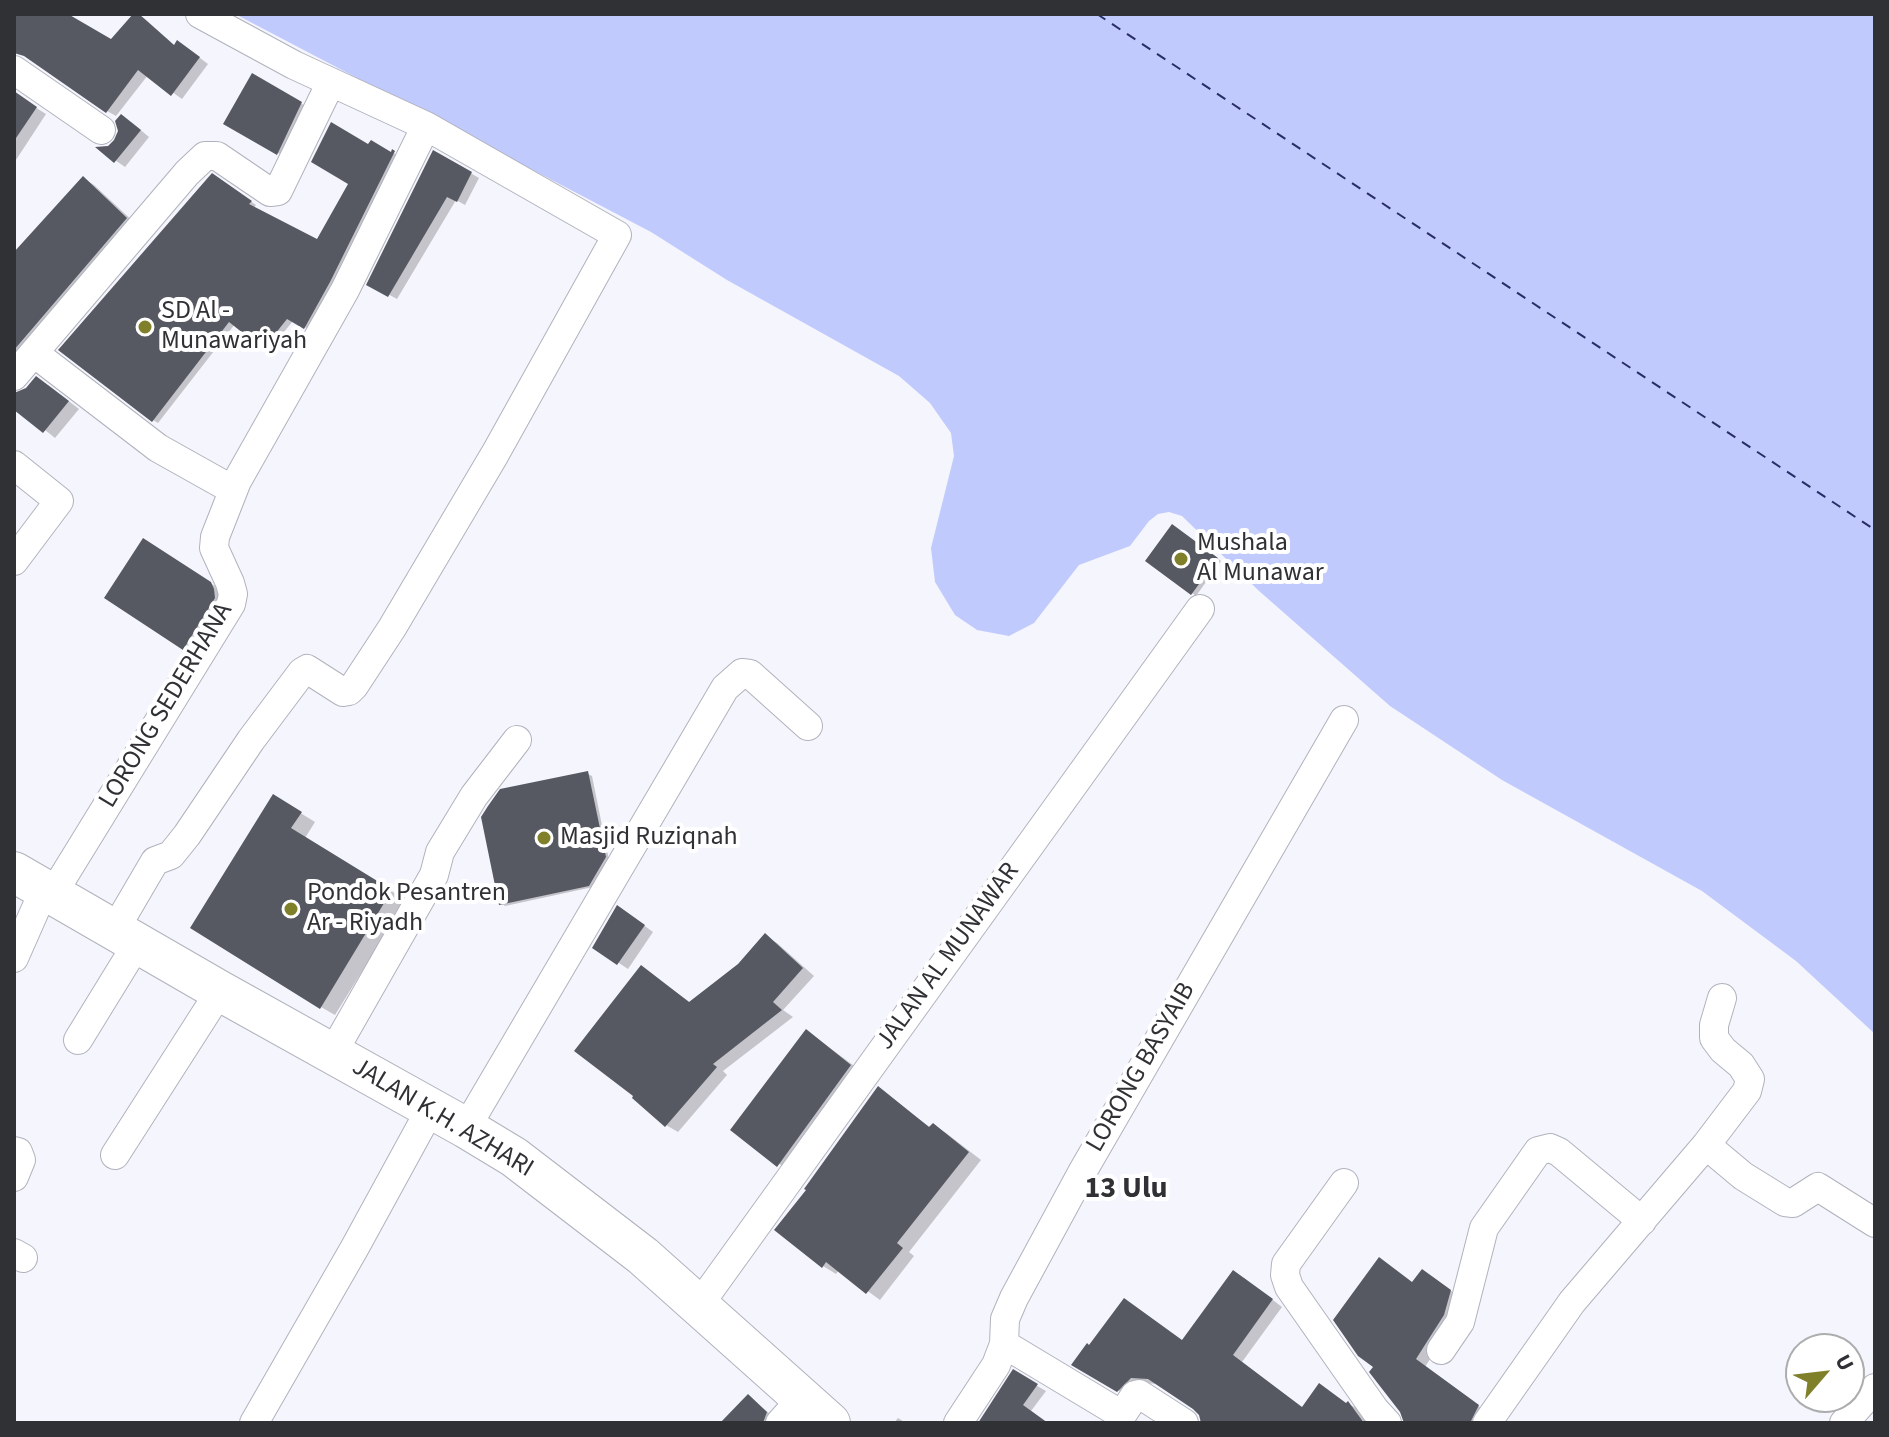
<!DOCTYPE html>
<style>
body{margin:0}
#map{position:relative;width:1889px;height:1437px;overflow:hidden;background:#f5f6fd;font-family:"Source Sans 3",sans-serif}
canvas{display:block}
.frame{position:absolute;inset:0;border:16px solid #303135;pointer-events:none}
.north{position:absolute;left:1785px;top:1333px;width:80px;height:80px;box-sizing:border-box;background:#fff;border:2px solid #acadae;border-radius:50%;rotate:62deg;font-size:22px;font-weight:700;line-height:32px;text-align:center;color:#303135}
.north::after{content:'';display:block;margin:auto;width:28px;height:36px;background:#7f8029;clip-path:polygon(50% 0,100% 100%,50% 72%,0 100%)}
</style>
<div id="map">
<canvas width="1889" height="1437"></canvas>
<div class="frame"></div>
<div class="north">U</div>
</div>
<script>
const c = document.querySelector('canvas').getContext('2d');
c.lineJoin = 'round';
function paint(path, color) { c.fillStyle = color; c.fill(path, 'evenodd'); }
const shape = rows => new Path2D(rows.map(r => 'M' + r).join(''));
function trace(path, color, width, dash) { c.strokeStyle = color; c.lineWidth = width; c.lineCap = dash ? 'butt' : 'round'; c.setLineDash(dash || []); c.stroke(path); }
function drawText(font, color, halo, rows, align = 'center') {
  c.font = font + ' "Source Sans 3",sans-serif'; c.lineWidth = 8; c.setLineDash([]); c.textBaseline = 'middle'; c.strokeStyle = halo; c.fillStyle = color; for (const [text, x, y, turn = 0] of rows) {
    c.save(); c.translate(x, y); c.rotate((+turn || 0) * Math.PI / 180); c.textAlign = isNaN(turn) ? turn : align; if (halo) c.strokeText(text, 0, 0); c.fillText(text, 0, 0); c.restore();
  }
}
const water = shape([
 [235,14,1875,14,1875,1034,1796,961,1702,891,1502,780,1390,706,1258,590,1182,516,1169,512,1158,514,1149,521,1130,546,1079,565,1034,623,1009,636,977,630,955,615,935,582,931,548,954,456,951,433,930,403,899,376,727,280,651,232]
]);
const shadow = shape([
 [135,14,145,19,175,46,187,48,208,64,182,99,148,75,116,116,107,111,111,42],
 [253,76,311,109,287,158,226,124],
 [14,94,46,114,14,163],
 [131,122,149,137,125,167,99,149,108,148],
 [369,146,399,155,310,330,293,321,269,350,235,324,158,423,153,420,218,179,256,205,253,209,318,241],
 [434,152,479,178,465,205,456,200,397,299,369,284],
 [83,178,94,185,137,225,14,369,14,255],
 [48,385,79,409,55,438,14,405,14,394],
 [1176,528,1221,561,1196,596,1192,593],
 [143,540,215,586,218,593,218,600,188,650,106,597],
 [588,774,592,776,609,860,593,887,505,906,501,903],
 [273,796,315,822,305,838,406,900,335,1015,321,1007],
 [627,913,653,932,628,969,595,947],
 [765,936,777,943,814,976,783,1010,793,1017,723,1071,727,1075,678,1132,666,1125,641,967,691,1003,739,965],
 [807,1031,865,1074,793,1174,732,1129],
 [878,1089,931,1128,933,1125,946,1133,981,1160,909,1252,914,1256,880,1300,839,1270,836,1274,823,1266,809,1190],
 [1433,1277,1460,1298,1454,1321,1425,1367,1488,1413,1483,1423,1405,1423,1414,1283],
 [1244,1278,1282,1307,1242,1362,1303,1409,1348,1404,1359,1409,1369,1423,1203,1423,1200,1414,1159,1384,1142,1383,1128,1396,1074,1364,1183,1342],
 [1013,1372,1046,1391,1031,1411,1047,1423,981,1423],
 [748,1396,775,1418,773,1423,723,1423],
 [898,1418,906,1423,894,1423]
]);
const ferry = shape([
 [1097,14,1875,530]
]);
const building = shape([
 [14,14,68,14,111,39,133,14,139,14,174,45,177,40,200,57,171,96,138,70,106,113,24,56,14,53],
 [252,73,302,102,277,155,223,124],
 [14,91,37,107,14,141],
 [121,114,141,130,114,163,95,147,108,146,114,140,118,131,115,121],
 [331,122,368,144,371,140,391,152,392,149,395,151,330,282,304,329,287,319,263,349,229,322,152,422,58,350,212,173,252,201,249,204,317,239,348,184,311,162],
 [433,150,472,172,457,202,447,197,388,297,366,285],
 [83,176,127,218,14,350,14,252],
 [36,376,69,401,43,433,14,410,14,393,26,388],
 [1172,524,1218,558,1191,595,1145,561],
 [143,538,211,582,214,589,215,598,183,650,104,598],
 [588,771,606,857,589,886,499,905,481,817,488,806,500,789],
 [273,794,302,812,291,828,392,890,320,1009,190,928],
 [617,905,645,925,617,965,592,948],
 [765,933,803,968,773,1002,782,1010,713,1064,717,1067,665,1127,632,1098,633,1096,574,1051,641,965,689,1002,738,964],
 [806,1029,851,1065,777,1167,730,1130],
 [878,1086,929,1127,933,1123,969,1152,897,1243,903,1248,866,1294,826,1262,822,1268,774,1230,806,1190,804,1189],
 [1379,1257,1412,1282,1422,1269,1451,1290,1444,1315,1416,1359,1479,1405,1470,1423,1404,1423,1400,1412,1369,1372,1373,1367,1358,1356,1333,1320],
 [1233,1270,1273,1299,1233,1355,1302,1407,1319,1383,1346,1403,1348,1401,1364,1423,1201,1423,1199,1415,1193,1409,1148,1379,1131,1378,1117,1392,1071,1365,1087,1343,1089,1345,1124,1298,1182,1340],
 [1013,1369,1038,1384,1023,1405,1048,1423,978,1423],
 [748,1394,767,1412,763,1423,720,1423]
]);
const street = shape([
 [14,70,101,130],
 [34,353,158,448,233,490],
 [14,376,187,173,205,156,217,156,270,192,278,191,331,82],
 [14,465,59,501,14,561],
 [52,895,231,604,233,594,230,583,214,548,215,537,237,481,345,290,426,126],
 [114,931,155,861,171,855,187,835,251,740,302,672,307,669,343,692,349,691,354,686,392,628,495,454,617,235,426,126,294,65,200,14],
 [14,958,44,890],
 [78,1040,137,944],
 [332,1054,434,875,440,852,474,796,517,740],
 [466,1128,725,688,742,673,750,674,808,726],
 [1706,1145,1743,1176,1785,1202,1793,1203,1818,1187,1875,1223],
 [14,1151,18,1152,21,1160,14,1177],
 [115,1155,220,991],
 [1344,1183,1286,1264,1285,1275,1289,1287,1375,1410,1387,1423],
 [14,1253,23,1258],
 [699,1305,1200,609],
 [1004,1344,1122,1415,1135,1395,1139,1394,1184,1423],
 [1441,1350,1460,1322,1484,1228,1538,1151,1550,1148,1559,1152,1642,1221],
 [254,1423,354,1249,430,1110],
 [780,1423,802,1398],
 [958,1423,996,1365,1004,1344,1005,1319,1014,1298,1084,1169,1344,720],
 [1487,1423,1572,1302,1706,1145,1747,1091,1750,1079,1741,1065,1723,1050,1714,1038,1714,1025,1722,998],
 [1844,1423,1875,1388]
]);
const secondary = shape([
 [14,872,220,991,466,1128,514,1157,643,1256,830,1423]
]);
const markers = [
 [145,327,8,"#7f8029"],
 [1181,559,8,"#7f8029"],
 [544,838,8,"#7f8029"],
 [291,909,8,"#7f8029"]
];
const poiNames = [
 ["SD Al -",161,312],
 ["Munawariyah",161,342],
 ["Mushala",1197,544],
 ["Al Munawar",1197,574],
 ["Masjid Ruziqnah",560,838],
 ["Pondok Pesantren",307,894],
 ["Ar - Riyadh",307,924]
];
const streetNames = [
 ["LORONG SEDERHANA",167,706,-59],
 ["JALAN AL MUNAWAR",949,957,-54],
 ["LORONG BASYAIB",1142,1068,-60],
 ["JALAN K.H. AZHARI",442,1119,31]
];
const quarterNames = [
 ["13 Ulu",1126,1190]
];
paint(water, '#c0cafc');
paint(shadow, '#0003');
trace(ferry, '#282d67', 2, [10, 8]);
paint(building, '#575962');
trace(street, '#b0b2bd', 30);
trace(secondary, '#b0b2bd', 42);
trace(street, '#fff', 28);
trace(secondary, '#fff', 40);
for (const [x, y, r, color] of markers) { const dot = new Path2D(); dot.arc(x, y, r, 0, 2 * Math.PI); c.fillStyle = color; c.fill(dot); trace(dot, '#fff', 3); }
drawText('26px', '#303135', '#fff', poiNames, 'left');
drawText('26px', '#303135', '#fff', streetNames);
drawText('bold 30px', '#303135', '#fff', quarterNames);
</script>
